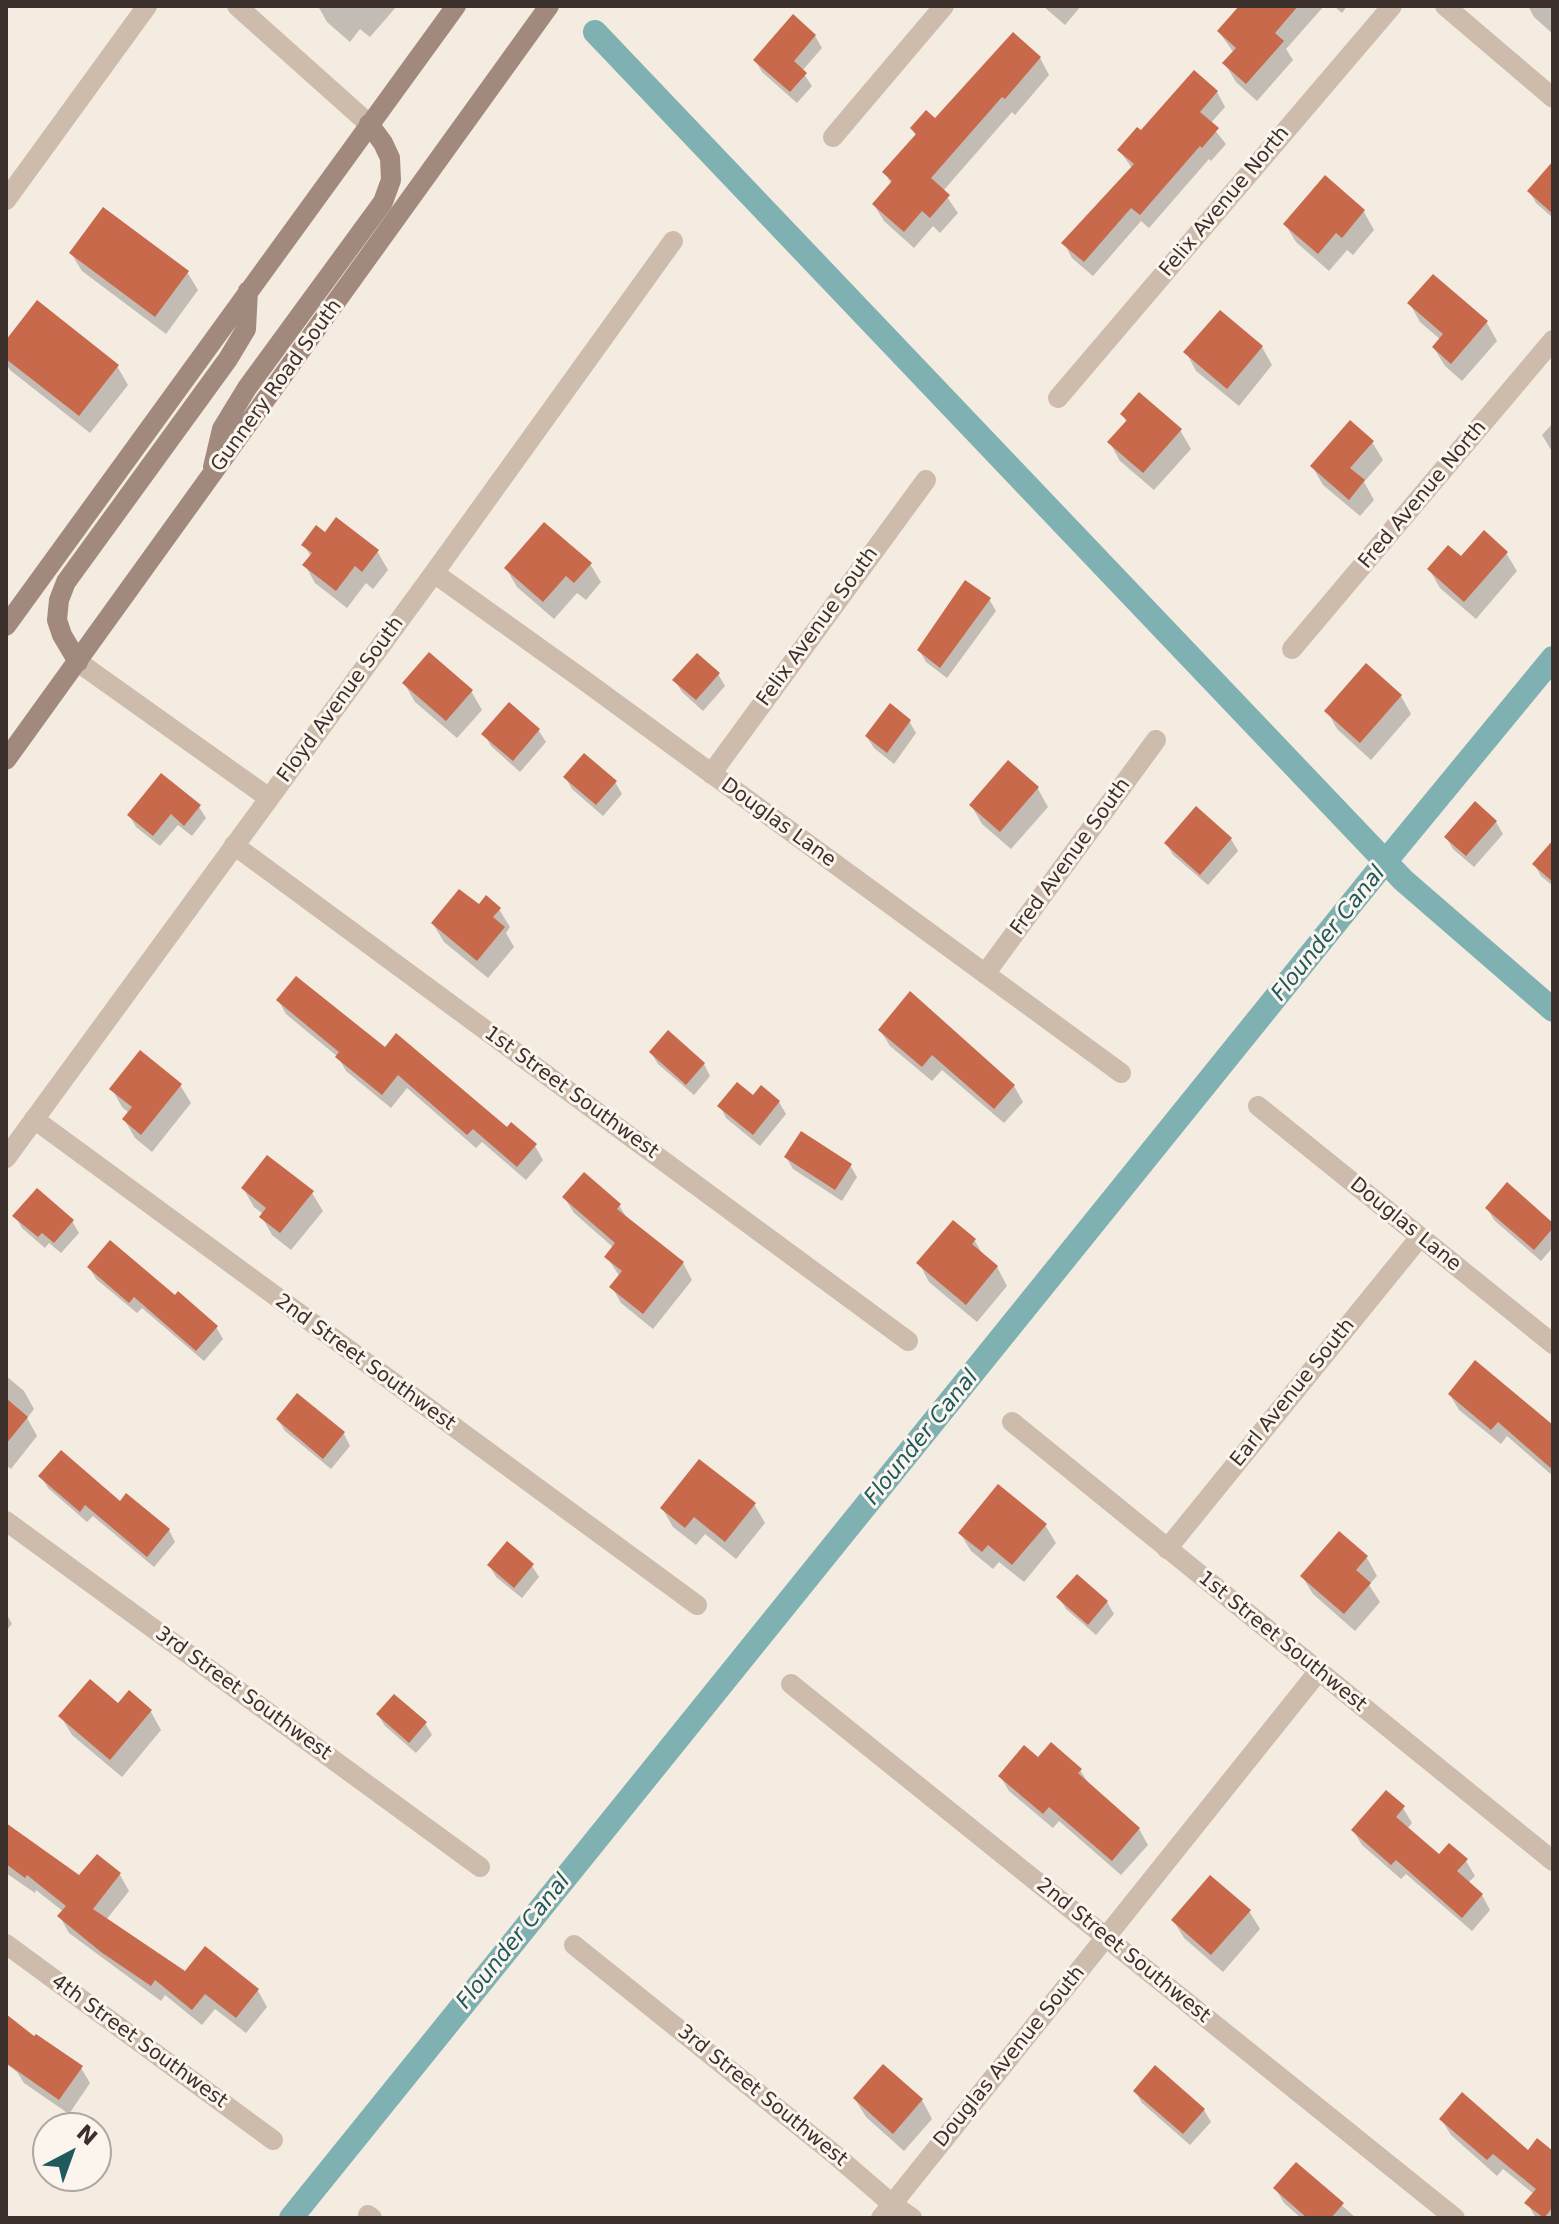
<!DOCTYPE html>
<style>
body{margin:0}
#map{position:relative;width:1559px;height:2224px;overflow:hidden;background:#f4ebe1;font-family:"DejaVu Sans",sans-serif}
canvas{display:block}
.frame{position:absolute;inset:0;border:8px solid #3b302b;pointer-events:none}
.north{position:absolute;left:32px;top:2112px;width:80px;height:80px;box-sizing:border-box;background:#fbf5ee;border:2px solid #aea6a0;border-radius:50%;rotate:41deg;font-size:22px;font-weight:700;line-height:32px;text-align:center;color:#3b302b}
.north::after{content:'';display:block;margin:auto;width:28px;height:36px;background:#1f5a5e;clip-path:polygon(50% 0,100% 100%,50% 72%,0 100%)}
</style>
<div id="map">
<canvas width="1559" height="2224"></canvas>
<div class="frame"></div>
<div class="north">N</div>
</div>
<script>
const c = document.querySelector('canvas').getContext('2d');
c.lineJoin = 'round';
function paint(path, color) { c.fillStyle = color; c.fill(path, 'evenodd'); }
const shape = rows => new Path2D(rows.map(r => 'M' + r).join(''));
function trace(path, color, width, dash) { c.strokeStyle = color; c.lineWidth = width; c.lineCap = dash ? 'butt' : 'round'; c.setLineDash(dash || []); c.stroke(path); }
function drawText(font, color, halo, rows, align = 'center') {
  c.font = font + ' "DejaVu Sans",sans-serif'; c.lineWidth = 6; c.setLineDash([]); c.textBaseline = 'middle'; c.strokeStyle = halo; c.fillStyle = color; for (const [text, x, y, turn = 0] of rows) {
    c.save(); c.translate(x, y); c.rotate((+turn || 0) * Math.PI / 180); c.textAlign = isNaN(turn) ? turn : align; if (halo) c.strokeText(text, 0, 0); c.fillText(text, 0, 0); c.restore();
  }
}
const shadow = shape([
 [318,6,397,6,370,37,360,29,350,42,327,22],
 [1043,6,1081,6,1065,25],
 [1247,6,1324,6,1286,49,1293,60,1257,101,1236,82,1225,64,1234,53,1219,32],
 [1334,6,1347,6,1342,13],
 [1528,6,1553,6,1553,34,1534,17],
 [1013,35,1040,58,1049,75,1015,115,1012,112,943,191,958,213,940,233,933,226,914,248,884,221,874,205,892,185,885,173,916,136,912,128,935,121],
 [815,36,822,48,802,71,812,86,797,103,762,72,755,60],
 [1217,92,1225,107,1210,124,1226,144,1211,161,1209,159,1149,228,1141,221,1093,276,1072,258,1064,243,1132,168,1119,150,1141,133],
 [1553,169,1553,218,1536,203,1529,191],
 [1325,178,1364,212,1374,230,1353,255,1347,250,1329,271,1296,242,1285,224],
 [71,253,187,272,198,290,166,334,82,271],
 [1434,276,1487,323,1497,341,1462,381,1445,366,1434,348,1441,340,1420,322,1410,304],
 [6,343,117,366,128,385,90,433,10,370,6,364],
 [1262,347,1272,365,1239,406,1196,371,1186,352],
 [1122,414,1180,430,1191,449,1154,490,1120,461,1110,443,1127,423],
 [1553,423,1553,453,1542,435],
 [1372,442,1383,460,1364,482,1374,500,1360,516,1323,485,1312,466],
 [325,535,377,551,388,570,373,589,366,583,347,608,315,583,305,565,311,557,304,545],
 [1506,553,1517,571,1476,619,1440,588,1429,569,1461,559],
 [590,564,601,582,586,600,577,593,554,619,517,587,506,568],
 [989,599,996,611,947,678,926,662,919,650],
 [718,674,725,686,703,711,682,692,675,681],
 [404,683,471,691,482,710,457,738,415,702],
 [1401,696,1411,714,1371,760,1337,729,1327,711],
 [509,705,539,731,546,742,520,772,491,746,484,734],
 [909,721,916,733,894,764,874,748,867,737],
 [1008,763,1038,789,1048,807,1011,849,982,824,971,805],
 [565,777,615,782,622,794,603,816,572,789],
 [199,807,206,818,192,836,178,825,160,846,136,827,129,815],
 [1496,822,1503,834,1474,867,1453,849,1446,837],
 [1231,839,1238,851,1208,885,1173,855,1166,843],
 [1553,843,1553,886,1541,876,1534,864],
 [479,907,499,909,510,927,506,933,514,947,488,978,444,942,433,924],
 [278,1000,385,1050,535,1146,543,1160,526,1180,482,1142,476,1148,407,1088,391,1108,346,1071,338,1057,286,1014],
 [880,1030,1014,1086,1023,1102,1004,1123,942,1070,932,1081,890,1046],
 [651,1053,704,1064,710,1076,694,1095,658,1064],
 [180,1085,191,1103,152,1152,135,1138,124,1119,129,1113,122,1107,112,1089],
 [779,1102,786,1114,760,1146,726,1118,720,1106],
 [786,1157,850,1165,857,1177,842,1201,793,1169],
 [243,1188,312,1193,323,1211,291,1250,272,1235,262,1217,263,1214,254,1207],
 [564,1197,619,1205,628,1220,683,1263,692,1280,653,1329,621,1303,612,1287,620,1277,607,1257,614,1248,574,1213],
 [1487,1208,1553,1225,1553,1247,1541,1261,1494,1220],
 [15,1216,72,1221,79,1233,61,1253,49,1243,45,1248,22,1228],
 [975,1241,984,1257,997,1267,1007,1286,977,1322,929,1282,919,1263],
 [89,1267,175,1298,216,1327,223,1339,204,1361,142,1308,137,1313,96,1279],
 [6,1376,24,1391,34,1409,27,1418,37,1436,11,1469,6,1465],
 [1450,1395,1553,1428,1553,1476,1507,1436,1501,1444,1459,1410],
 [278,1420,344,1434,350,1446,331,1469,285,1431],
 [41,1476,120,1504,169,1530,175,1542,154,1567,93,1516,87,1522,48,1488],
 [754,1504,765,1523,736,1559,705,1534,696,1545,673,1527,662,1508],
 [1045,1525,1056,1543,1024,1582,999,1562,993,1569,971,1551,960,1533],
 [1367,1558,1377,1576,1369,1585,1380,1602,1355,1631,1313,1594,1302,1576],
 [489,1565,532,1566,539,1577,522,1598,496,1577],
 [1059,1597,1107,1602,1114,1614,1096,1635,1066,1609],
 [6,1613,12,1624,6,1631],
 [119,1706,151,1712,161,1730,122,1777,72,1735,61,1717],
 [378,1715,425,1723,432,1735,416,1753,385,1726],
 [1039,1760,1080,1770,1090,1786,1139,1829,1148,1845,1121,1875,1059,1821,1053,1828,1009,1791,1000,1776],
 [1403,1808,1412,1823,1407,1829,1439,1857,1466,1861,1475,1876,1468,1883,1482,1895,1490,1910,1472,1931,1406,1874,1401,1879,1362,1845,1353,1830],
 [6,1826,80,1878,97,1856,120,1875,129,1891,106,1920,186,1974,206,1949,258,1991,267,2007,246,2033,215,2009,202,2025,165,1995,161,2001,69,1933,60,1917,64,1912,36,1890,35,1893,6,1873],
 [1249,1911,1260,1929,1223,1972,1184,1938,1173,1920],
 [6,2017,34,2039,81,2068,90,2083,69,2114,24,2083,17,2072,6,2064],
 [1135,2091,1204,2110,1211,2122,1190,2145,1142,2103],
 [855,2099,922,2100,932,2119,904,2151,866,2117],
 [1441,2119,1528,2153,1553,2153,1553,2218,1536,2218,1527,2203,1534,2194,1503,2169,1497,2176,1451,2135],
 [1296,2164,1356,2218,1301,2218,1284,2203,1275,2188]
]);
const canal = shape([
 [595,32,1403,880,1553,1010],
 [291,2218,1385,862,1553,658]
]);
const building = shape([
 [1239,6,1298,6,1275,33,1284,41,1246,84,1222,63,1236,48,1217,31],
 [793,14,816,35,794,61,807,73,790,92,753,60],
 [1013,32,1041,57,1005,99,1002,97,931,178,950,195,930,218,922,211,904,232,872,204,892,181,882,172,916,134,910,128,926,110,935,118],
 [1194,70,1218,91,1200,112,1219,128,1202,148,1200,146,1140,215,1131,208,1084,262,1061,243,1134,164,1117,150,1137,127,1141,130],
 [1553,161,1553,214,1527,191],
 [1325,175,1365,210,1342,238,1336,233,1318,254,1283,224],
 [103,207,189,271,155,317,69,253],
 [1433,274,1488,321,1451,364,1432,347,1443,334,1407,303],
 [37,300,119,365,79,416,6,359,6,340],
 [1220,310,1263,346,1227,389,1183,352],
 [1139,392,1182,429,1143,473,1107,442,1127,420,1120,414],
 [1350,420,1374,441,1350,468,1365,480,1349,500,1310,466],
 [336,517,379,550,362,572,355,566,336,591,302,565,312,553,301,545,316,525,325,532],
 [544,522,592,563,574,583,566,576,543,602,504,568],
 [1484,530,1508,552,1464,602,1427,569,1448,545,1461,556],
 [965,580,991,598,940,668,917,650],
 [429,652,473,690,446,721,402,683],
 [697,653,720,673,696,700,672,680],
 [1366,663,1402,695,1360,743,1324,711],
 [509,702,540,729,513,761,481,734],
 [890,703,911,720,887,753,865,736],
 [584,753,617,781,596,805,563,777],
 [1008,760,1039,787,1000,832,969,805],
 [161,773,201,805,184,826,171,814,153,836,127,815],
 [1475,801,1497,821,1466,856,1444,837],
 [1196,806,1232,838,1200,875,1164,843],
 [1553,840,1553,882,1532,864],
 [459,889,479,904,486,895,501,908,493,917,505,927,477,961,431,923],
 [296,976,385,1047,396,1033,507,1127,511,1122,537,1144,517,1167,473,1129,467,1135,398,1075,382,1095,335,1057,339,1052,276,1000],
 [910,991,1015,1085,994,1109,932,1055,922,1067,878,1030],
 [668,1030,705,1063,686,1085,649,1052],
 [140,1050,182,1084,141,1135,122,1119,132,1107,109,1089],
 [737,1082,753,1095,761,1085,780,1101,753,1135,717,1106],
 [801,1131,852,1164,835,1190,784,1157],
 [267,1155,314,1191,280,1233,259,1217,266,1208,241,1188],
 [584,1172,621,1204,617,1209,684,1262,643,1314,609,1287,622,1271,604,1257,615,1243,562,1197],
 [1507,1182,1553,1223,1553,1228,1534,1250,1485,1208],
 [37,1188,74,1220,54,1243,42,1233,38,1237,12,1216],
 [953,1220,976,1239,972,1244,998,1266,966,1305,916,1263],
 [110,1240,175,1295,178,1291,218,1326,196,1351,134,1297,129,1303,87,1267],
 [1475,1360,1553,1425,1553,1470,1498,1422,1491,1430,1448,1394],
 [297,1393,345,1432,323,1459,276,1419],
 [6,1398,28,1417,6,1444],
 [61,1450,120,1501,126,1493,170,1529,147,1557,85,1505,80,1512,38,1476],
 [699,1459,756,1503,725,1542,694,1517,685,1528,660,1508],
 [998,1484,1047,1524,1012,1565,988,1545,982,1552,958,1533],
 [1339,1531,1368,1556,1356,1570,1371,1583,1344,1614,1300,1576],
 [507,1541,534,1564,514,1588,487,1565],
 [1077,1574,1108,1601,1088,1625,1056,1597],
 [90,1679,118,1703,129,1690,152,1710,110,1760,58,1716],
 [394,1694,427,1722,409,1743,376,1714],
 [1051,1742,1082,1769,1078,1773,1140,1828,1112,1861,1049,1807,1043,1814,998,1776,1024,1745,1038,1757],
 [1386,1790,1405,1806,1396,1817,1439,1854,1449,1843,1468,1859,1457,1871,1483,1894,1462,1918,1396,1860,1391,1865,1351,1830],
 [6,1823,79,1875,97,1854,121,1873,93,1909,185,1971,205,1946,259,1989,236,2018,205,1994,192,2010,155,1980,151,1986,101,1952,57,1916,66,1906,27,1875,25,1878,6,1864],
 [1210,1875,1251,1910,1211,1955,1171,1920],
 [6,2014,34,2036,36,2034,83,2066,59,2100,6,2063],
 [883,2064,923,2099,893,2134,853,2098],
 [1155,2065,1205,2109,1183,2134,1133,2091],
 [1462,2092,1528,2150,1537,2138,1553,2151,1553,2207,1544,2218,1524,2203,1536,2189,1493,2154,1487,2160,1439,2119],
 [1296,2162,1344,2203,1331,2218,1307,2218,1273,2188]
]);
const minor = shape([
 [237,6,369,124],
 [1445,6,1553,98],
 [833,137,944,6],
 [6,200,147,6],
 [1058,398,1392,6],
 [434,573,585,681,1121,1073],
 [1292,649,1553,340],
 [78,662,269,798],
 [711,774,926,480],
 [234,845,908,1341],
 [985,974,1156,740],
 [1258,1106,1553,1344],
 [34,1119,697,1605],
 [6,1158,434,573,673,241],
 [1012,1422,1553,1861],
 [6,1521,480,1867],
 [1167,1549,1420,1237],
 [791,1684,1455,2218],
 [6,1944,273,2140],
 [574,1945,834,2154,892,2204,912,2218],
 [368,2215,372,2218],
 [881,2218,1318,1672]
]);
const secondary = shape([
 [213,467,222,429,247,388,383,202,391,180,390,158,383,143,369,124],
 [6,626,456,6],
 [78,662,62,635,57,620,59,600,66,582,228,359,246,329,248,291],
 [6,760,549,6]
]);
const streetNames = [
 ["Felix Avenue North",1225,202,-50],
 ["Gunnery Road South",277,386,-54],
 ["Fred Avenue North",1423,495,-50],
 ["Felix Avenue South",818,627,-54],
 ["Floyd Avenue South",341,700,-54],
 ["Douglas Lane",778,823,36],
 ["Fred Avenue South",1071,857,-54],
 ["1st Street Southwest",571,1093,36],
 ["Douglas Lane",1405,1225,39],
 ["2nd Street Southwest",365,1363,36],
 ["Earl Avenue South",1293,1393,-51],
 ["1st Street Southwest",1282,1642,39],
 ["3rd Street Southwest",243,1694,36],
 ["2nd Street Southwest",1123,1951,39],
 ["4th Street Southwest",139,2042,36],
 ["Douglas Avenue South",1010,2057,-51],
 ["3rd Street Southwest",762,2096,39]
];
const waterNames = [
 ["Flounder Canal",1329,934,-51],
 ["Flounder Canal",922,1438,-51],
 ["Flounder Canal",514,1942,-51]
];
paint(shadow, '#0003');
trace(canal, '#7fb0b2', 24);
paint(building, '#c8694b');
trace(minor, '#cdbbac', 20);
trace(secondary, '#a18a7d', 20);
drawText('20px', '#3b302b', '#fbf5ee', streetNames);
drawText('italic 22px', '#1f5a5e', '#fbf5ee', waterNames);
</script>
